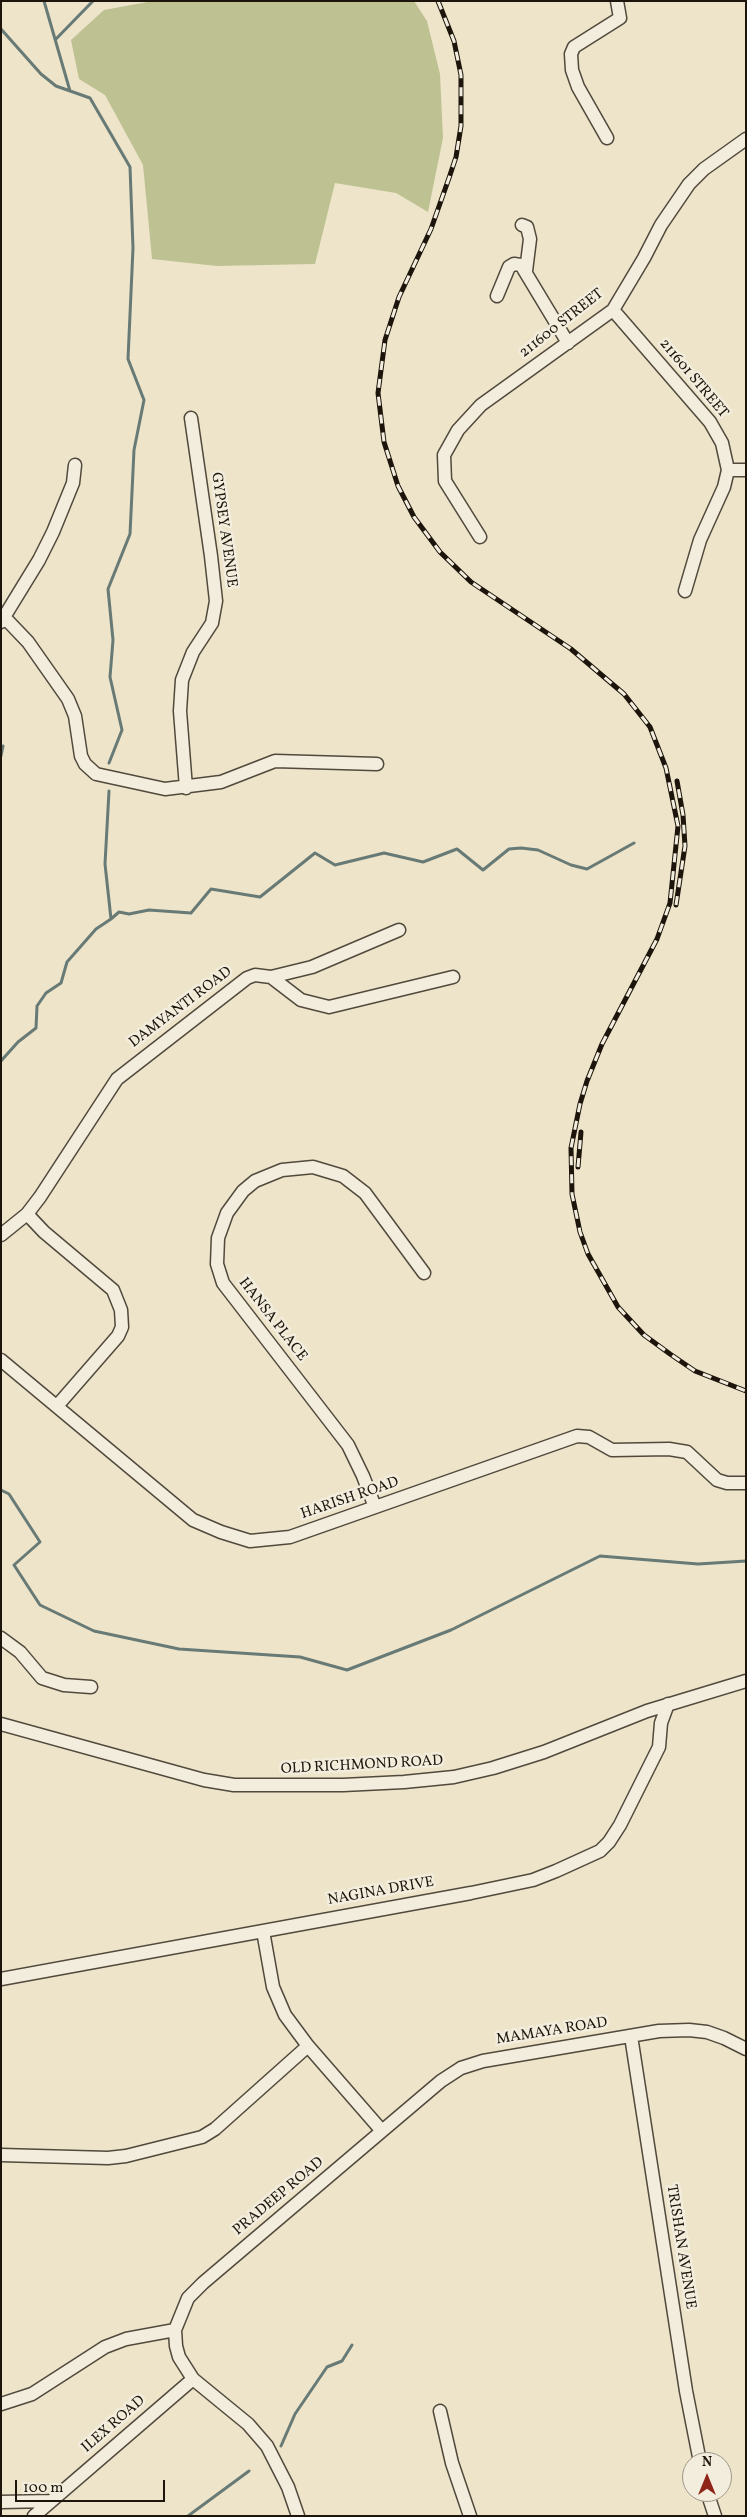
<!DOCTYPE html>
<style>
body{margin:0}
#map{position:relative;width:747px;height:2517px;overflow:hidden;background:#ede4ca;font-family:Vollkorn,serif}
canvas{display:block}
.frame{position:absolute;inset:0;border:2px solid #1d150c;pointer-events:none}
.north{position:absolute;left:682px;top:2452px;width:50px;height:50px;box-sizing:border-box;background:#f3eddd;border:1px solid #9d9789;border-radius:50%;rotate:0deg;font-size:14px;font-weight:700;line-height:20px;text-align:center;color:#1d150c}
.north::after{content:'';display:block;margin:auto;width:18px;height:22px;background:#8f2418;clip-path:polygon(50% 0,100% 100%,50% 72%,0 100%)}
.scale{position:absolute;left:15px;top:2480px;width:150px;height:22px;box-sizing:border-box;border:2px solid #1d150c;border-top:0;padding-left:6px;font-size:15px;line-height:18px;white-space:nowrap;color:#1d150c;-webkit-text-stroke:4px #f3eddd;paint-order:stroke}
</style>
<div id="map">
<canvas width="747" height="2517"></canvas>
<div class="frame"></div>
<div class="north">N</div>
<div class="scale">100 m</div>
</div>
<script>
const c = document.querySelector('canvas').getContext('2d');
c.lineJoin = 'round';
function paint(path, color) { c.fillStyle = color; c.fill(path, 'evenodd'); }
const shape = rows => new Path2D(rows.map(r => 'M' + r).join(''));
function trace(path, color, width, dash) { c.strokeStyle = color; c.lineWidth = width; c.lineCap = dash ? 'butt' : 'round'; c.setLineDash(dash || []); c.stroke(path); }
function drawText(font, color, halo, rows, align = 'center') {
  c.font = font + ' Vollkorn,serif'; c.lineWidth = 5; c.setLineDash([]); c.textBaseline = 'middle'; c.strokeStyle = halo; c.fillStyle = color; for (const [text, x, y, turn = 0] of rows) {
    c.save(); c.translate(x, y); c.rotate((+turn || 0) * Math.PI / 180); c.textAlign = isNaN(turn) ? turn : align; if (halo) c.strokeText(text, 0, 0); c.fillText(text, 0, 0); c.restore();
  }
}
const green = shape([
 [153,1,414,1,427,21,440,74,443,138,428,212,396,193,335,183,315,264,217,266,152,259,143,165,105,95,79,79,71,40,104,10]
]);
const stream = shape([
 [44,1,70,91],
 [1,29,41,74,56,86,90,98,130,167,133,248,128,359,144,400,134,450,130,534,108,589,113,640,110,677,122,730,109,763],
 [56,39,93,1],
 [1,756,3,746],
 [111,919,119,912,129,914,149,910,191,913,211,889,260,897,315,853,335,865,384,853,423,862,457,849,483,870,509,849,521,848,538,850,571,865,587,869,634,843],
 [1,1061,18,1042,36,1028,37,1006,46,993,61,983,67,962,96,929,111,919,105,864,109,791],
 [1,1490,9,1494,40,1542,14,1565,40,1605,94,1631,179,1649,300,1657,347,1670,451,1630,600,1556,698,1564,746,1561],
 [281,2446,295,2414,327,2367,342,2361,352,2345],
 [188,2516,249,2471]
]);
const minor = shape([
 [607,138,578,87,572,70,571,54,574,47,620,18,617,1],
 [522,225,527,227,530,239,526,271],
 [497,296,509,267,514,264,521,265,568,343],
 [613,310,710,422,722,443,728,470,724,487,700,540,685,591],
 [728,470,746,470],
 [480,537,445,481,444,455,458,430,481,405,613,310,644,258,661,225,689,184,704,169,746,139],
 [5,618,28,642,68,699,75,716,81,756,85,764,96,774,165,789,221,782,275,761,377,764],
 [1,622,39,560,53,532,73,483,75,465],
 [186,788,180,711,182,680,193,652,212,623,216,601,211,556,191,418],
 [271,977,312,967,399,930],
 [27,1214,44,1232,113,1290,121,1310,122,1327,118,1336,57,1406],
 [1,1235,27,1214,40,1197,117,1079,247,978,255,975,271,977,301,1000,329,1007,453,977],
 [1,1360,193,1520,221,1532,250,1541,290,1537,577,1436,589,1437,612,1450,669,1449,687,1452,717,1480,727,1483,746,1483],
 [375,1507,363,1476,348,1445,223,1283,217,1264,218,1238,227,1213,243,1191,255,1181,282,1170,313,1167,343,1176,365,1193,424,1273],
 [1,1638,20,1652,42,1678,64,1685,91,1687],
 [1,1724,204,1780,234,1785,343,1785,404,1782,454,1777,493,1768,544,1752,647,1711,746,1681],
 [263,1931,273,1987,285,2015,308,2046,382,2131,203,2283,188,2298,175,2330,176,2346,179,2357,193,2379,248,2424,267,2446,288,2487,298,2516],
 [1,1979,471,1893,533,1880,556,1871,600,1851,609,1842,620,1825,659,1747,661,1723,668,1704],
 [631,2036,686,2391,700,2462],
 [382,2131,441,2081,461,2068,483,2061,659,2031,689,2030,707,2032,724,2038,746,2049],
 [1,2155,108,2158,126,2156,202,2137,215,2129,308,2046],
 [1,2404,32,2394,105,2347,126,2339,175,2330],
 [440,2411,452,2463,470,2516],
 [707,2492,715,2516],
 [1,2502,51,2501],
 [34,2516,193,2379]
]);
const rail = shape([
 [438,1,454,41,461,75,461,126,456,157,449,178,431,229,399,297,385,340,378,393,384,442,398,486,414,517,440,552,471,582,571,649,624,694,650,727,666,768,678,826,670,903,657,939,602,1044,587,1081,580,1104,571,1148,572,1194,580,1232,588,1254,618,1307,644,1335,670,1354,695,1371,746,1391],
 [676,905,685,846,683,815,677,781],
 [578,1167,581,1132]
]);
const streetNames = [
 ["211600 STREET",562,324,-38],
 ["211601 STREET",693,379,50],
 ["GYPSEY AVENUE",223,530,82],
 ["DAMYANTI ROAD",181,1008,-37],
 ["HANSA PLACE",272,1320,52],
 ["HARISH ROAD",350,1499,-19],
 ["OLD RICHMOND ROAD",362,1766,-3],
 ["NAGINA DRIVE",381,1892,-10],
 ["MAMAYA ROAD",552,2032,-9],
 ["PRADEEP ROAD",279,2197,-40],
 ["TRISHAN AVENUE",680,2247,81],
 ["ILEX ROAD",114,2425,-41]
];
paint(green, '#bec293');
trace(stream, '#687a75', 3);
trace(minor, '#51493c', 15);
trace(minor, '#f3eddd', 12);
trace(rail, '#1d150c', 5);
trace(rail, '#f3eddd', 3, [9]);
drawText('15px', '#1d150c', '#f3eddd', streetNames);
</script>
